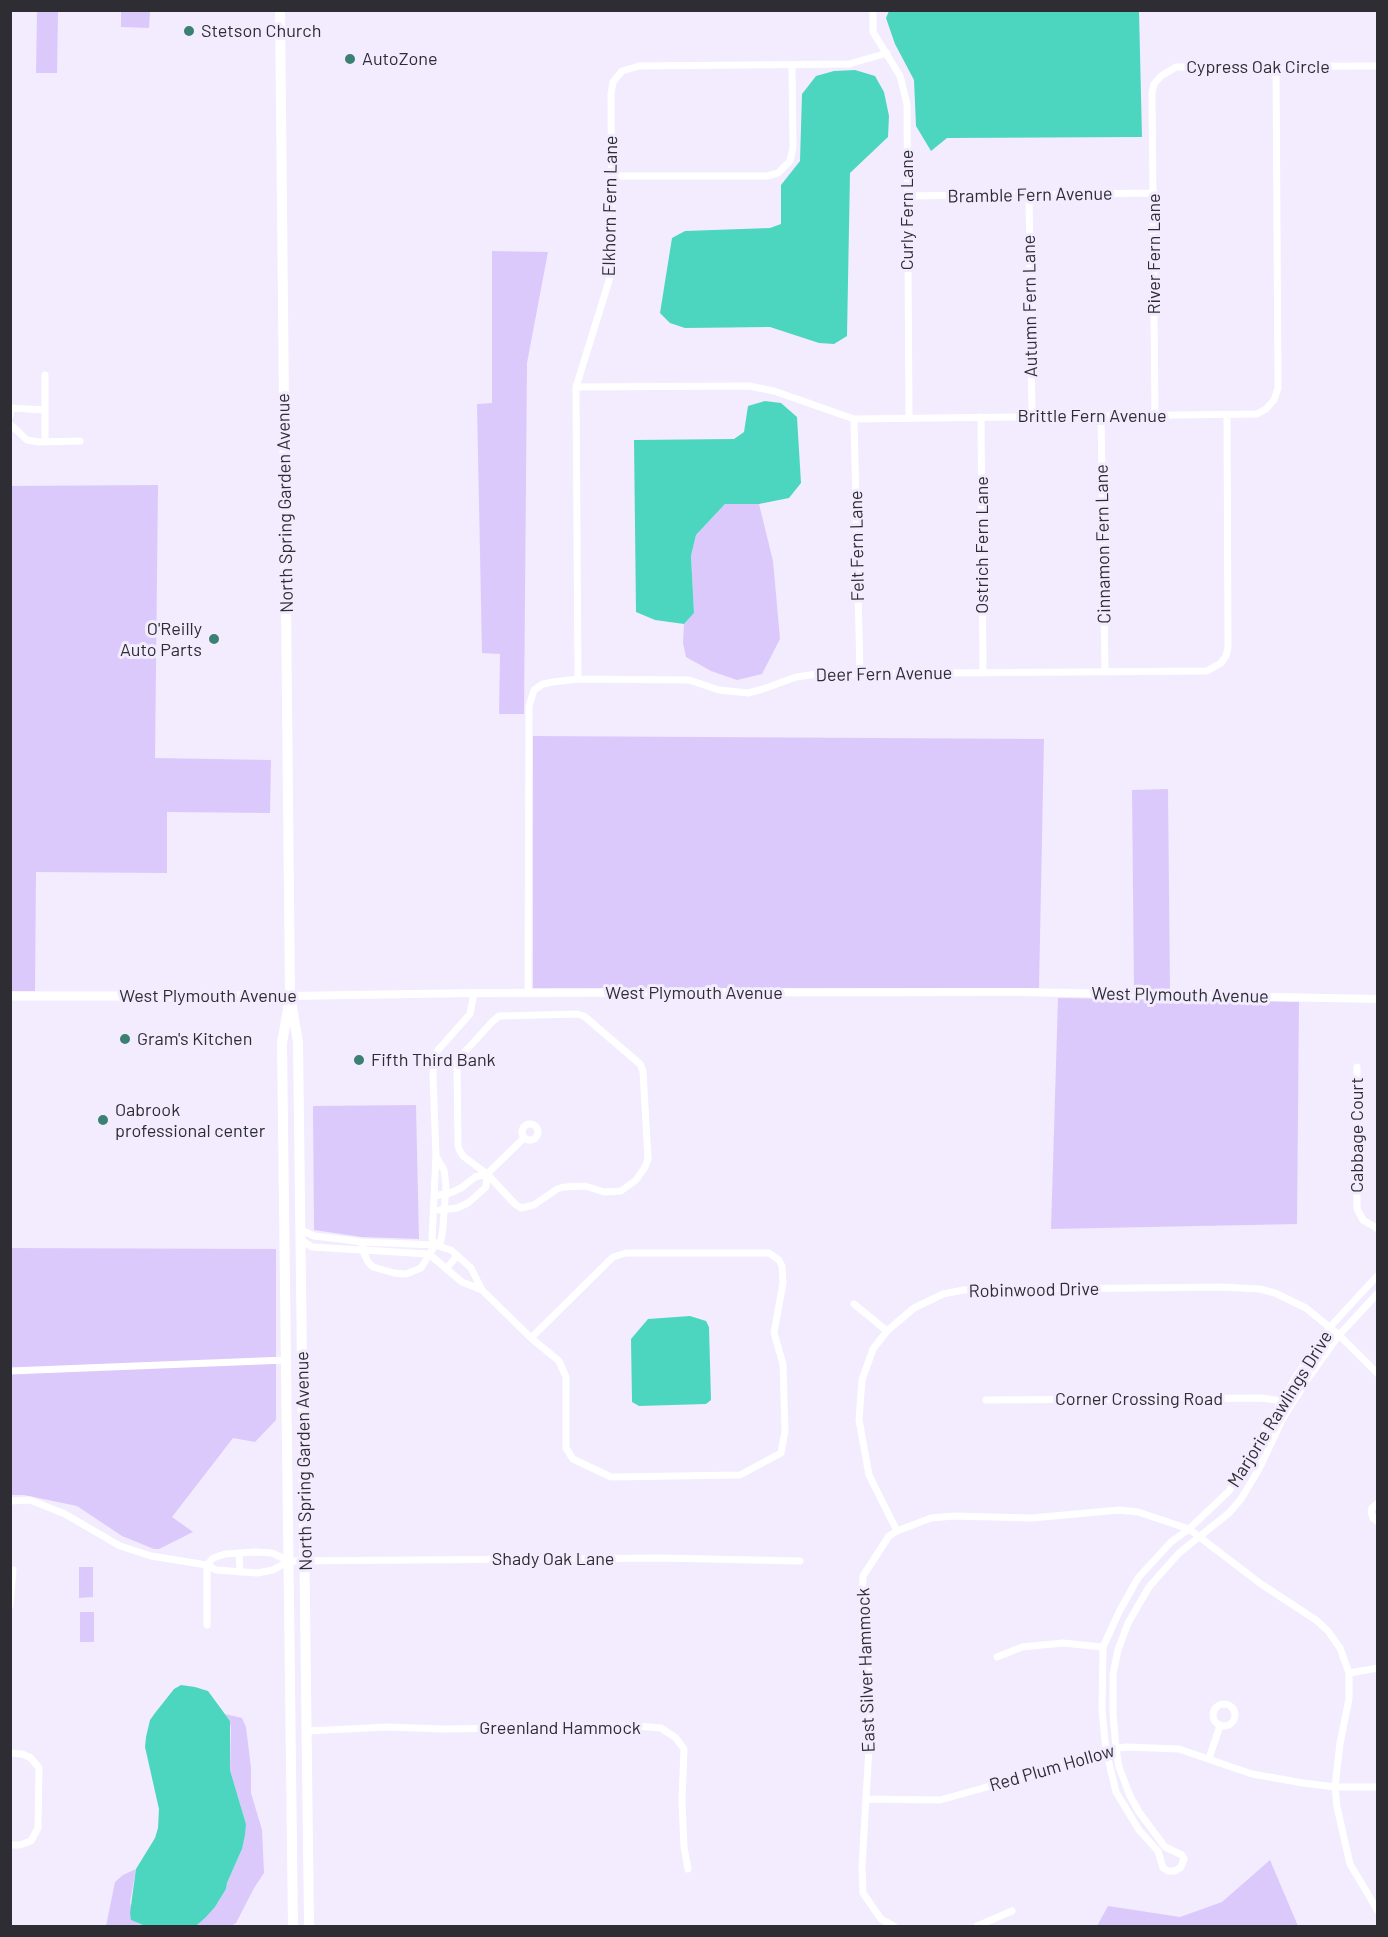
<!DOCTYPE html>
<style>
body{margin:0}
#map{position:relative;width:1388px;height:1937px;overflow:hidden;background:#f2ecfe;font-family:Barlow,sans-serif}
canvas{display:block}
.frame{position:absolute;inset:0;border:12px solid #2f2d34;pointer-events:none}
</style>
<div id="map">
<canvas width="1388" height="1937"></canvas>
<div class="frame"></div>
</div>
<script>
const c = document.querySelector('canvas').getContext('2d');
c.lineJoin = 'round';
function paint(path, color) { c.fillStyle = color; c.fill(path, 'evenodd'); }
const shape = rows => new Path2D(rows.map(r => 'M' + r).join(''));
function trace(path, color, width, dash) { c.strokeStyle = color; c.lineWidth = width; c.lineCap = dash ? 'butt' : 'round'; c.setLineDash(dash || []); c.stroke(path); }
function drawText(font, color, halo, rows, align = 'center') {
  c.font = font + ' Barlow,sans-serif'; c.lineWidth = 6; c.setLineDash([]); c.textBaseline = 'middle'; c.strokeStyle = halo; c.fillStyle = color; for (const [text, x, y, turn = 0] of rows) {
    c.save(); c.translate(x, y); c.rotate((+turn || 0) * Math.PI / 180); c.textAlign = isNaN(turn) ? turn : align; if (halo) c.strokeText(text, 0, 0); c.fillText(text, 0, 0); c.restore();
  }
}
const green = shape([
 [121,11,150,11,149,28,121,27],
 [37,12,58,12,57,73,36,73],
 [492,251,548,252,527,363,524,714,499,714,500,654,482,653,477,404,492,403],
 [158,485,155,758,271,760,270,813,167,812,167,873,36,872,35,991,11,991,11,486],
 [725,504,759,504,773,561,780,639,762,674,737,680,711,671,686,657,683,643,684,624,694,613,691,556,696,535],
 [533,736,1044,739,1039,988,533,988],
 [1168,789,1170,990,1134,990,1132,790],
 [1058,998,1299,1002,1297,1224,1051,1229],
 [416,1105,419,1239,362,1237,314,1230,313,1106],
 [11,1248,276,1249,276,1420,255,1442,233,1438,172,1517,193,1532,159,1549,154,1549,122,1536,77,1506,24,1495,11,1495],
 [79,1567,93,1567,93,1597,79,1598],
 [80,1612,94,1612,94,1642,80,1642],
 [225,1714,242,1718,246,1727,251,1768,251,1793,262,1830,264,1873,254,1888,236,1923,231,1926,196,1926,215,1907,226,1889,227,1883,242,1849,246,1824,230,1770,231,1729,230,1721],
 [1270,1860,1298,1926,1097,1926,1108,1906,1180,1917,1222,1902],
 [136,1869,130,1903,137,1923,145,1926,106,1926,115,1882,123,1875]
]);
const water = shape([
 [889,11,1139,11,1142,137,947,138,931,151,916,126,914,80,895,44,886,18],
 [855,70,875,76,884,92,889,116,888,137,850,173,847,336,834,344,819,343,770,327,685,328,670,323,660,313,672,238,685,231,770,228,781,224,781,185,800,161,802,94,816,76,834,71],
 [765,401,781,403,797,417,801,483,789,498,759,504,725,504,696,535,691,556,694,613,684,624,655,620,636,612,634,440,734,439,744,432,748,406],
 [690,1316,706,1321,709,1327,711,1400,706,1404,639,1406,632,1402,631,1339,648,1319],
 [181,1685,195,1687,208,1691,230,1721,230,1770,246,1824,245,1835,242,1849,227,1883,226,1889,215,1907,206,1917,196,1926,145,1926,131,1920,130,1913,136,1869,155,1838,158,1828,159,1809,145,1747,146,1737,150,1720,155,1713,174,1689]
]);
const minor = shape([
 [873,10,873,32,900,76,907,104,909,418],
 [611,176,767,176,778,173,790,161,793,148,792,65],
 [1029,195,1032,417],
 [907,196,1154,193],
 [576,387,749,386,774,391,854,419,1257,414,1266,409,1274,400,1278,388,1276,67],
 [10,416,11,408,45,410],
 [1101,416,1105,671],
 [1155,416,1152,93,1154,84,1161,76,1176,67,1378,66],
 [981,417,983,672],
 [854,419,860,674],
 [10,424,27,440,39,442,80,441],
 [45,442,45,375],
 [578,679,576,387,612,271,611,94,613,82,622,71,639,66,849,64,887,53],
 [528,993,529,706,534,690,543,684,553,682,578,679,689,680,719,690,748,693,763,689,796,677,817,674,1207,671,1221,663,1226,656,1228,647,1227,415],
 [577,1014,584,1016,640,1064,643,1071,648,1159,645,1167,636,1180,621,1191,604,1192,585,1186,564,1187,557,1189,534,1205,521,1208,515,1204,487,1174,463,1156,460,1151,458,1146,457,1063,461,1056,492,1022,499,1016,577,1014],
 [1357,1067,1357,1209,1363,1220,1378,1229],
 '522 1132a8 8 0 1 1 16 0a8 8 0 1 1-16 0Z',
 [434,1196,450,1193,461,1188,475,1177,487,1174,524,1138],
 [440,1210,457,1208,468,1203,486,1187,487,1174],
 [301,1230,314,1236,332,1238,362,1242,435,1245,451,1250,471,1268,482,1290,531,1338],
 [301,1240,312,1247,429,1254,462,1282,482,1290],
 [362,1242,363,1251,368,1262,373,1267,394,1273,406,1274,421,1268,435,1245,441,1241,443,1227,446,1186,444,1170,437,1158],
 [435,1245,432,1239,436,1155,433,1077,434,1058,438,1050,470,1014,474,993],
 [626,1253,769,1253,779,1260,782,1266,783,1283,774,1333,783,1364,785,1431,781,1453,740,1475,611,1477,573,1459,566,1448,566,1377,559,1361,531,1338,613,1257,626,1253],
 [446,1269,457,1256],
 [1378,1275,1330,1327,1297,1375,1229,1491,1189,1529,1171,1542,1138,1578,1119,1612,1103,1647,1102,1710,1106,1750,1116,1792,1139,1830,1158,1851,1163,1868,1168,1871,1175,1871,1181,1867,1184,1859,1182,1855,1165,1847,1139,1812,1130,1796,1119,1767,1116,1749,1113,1713,1113,1674,1118,1650,1128,1623,1149,1587,1179,1553,1229,1513,1241,1499,1259,1469,1283,1418,1309,1377,1339,1335,1378,1293],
 [854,1304,887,1331],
 [10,1371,286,1360],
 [986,1400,1261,1398,1283,1401],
 [10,1501,30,1500,65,1514,120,1546,151,1556,207,1565,216,1570,257,1573,273,1570,289,1561],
 [1378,1503,1372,1508,1371,1512,1373,1518,1378,1522],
 [897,1531,869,1475,859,1420,862,1380,873,1349,887,1331,914,1308,943,1294,964,1290,1221,1287,1260,1289,1275,1293,1306,1308,1339,1335,1378,1374],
 [239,1553,240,1572],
 [207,1565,213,1558,225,1554,255,1552,272,1553,289,1561,661,1558,800,1561],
 [207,1565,207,1625],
 [10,1605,13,1570],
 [997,1657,1022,1647,1063,1643,1103,1647],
 [1349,1673,1378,1668],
 '1213 1715a11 11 0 1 1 22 0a11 11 0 1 1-22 0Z',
 [307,1731,387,1727,443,1729,637,1726,661,1728,676,1738,684,1749,682,1800,684,1847,688,1869],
 [10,1753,22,1754,31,1758,39,1768,38,1828,31,1841,20,1845,10,1845],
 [1209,1758,1220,1726],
 [867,1799,940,1800,1030,1775,1106,1750,1126,1747,1179,1749,1252,1774,1303,1783,1335,1787,1378,1787],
 [894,1926,881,1919,863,1893,862,1866,871,1714,866,1629,862,1602,863,1576,889,1536,897,1531,931,1518,954,1516,1032,1518,1119,1510,1138,1512,1189,1529,1261,1584,1316,1620,1328,1631,1340,1648,1349,1673,1349,1699,1340,1743,1335,1787,1337,1807,1350,1864,1378,1911],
 [977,1926,1012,1911]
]);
const tertiary = shape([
 [290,996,474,993,1019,992,1378,999]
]);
const secondary = shape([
 [10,996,290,996]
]);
const trunk = shape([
 [280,10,290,996,298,1042,309,1926],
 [289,1003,282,1043,293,1926]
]);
const markers = [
 [189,31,6,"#3c8073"],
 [350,59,6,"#3c8073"],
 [214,639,6,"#3c8073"],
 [125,1039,6,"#3c8073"],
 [359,1060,6,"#3c8073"],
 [103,1120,6,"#3c8073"]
];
const poiNames = [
 ["Stetson Church",201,31],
 ["AutoZone",362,59],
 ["O'Reilly",202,629,"right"],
 ["Auto Parts",202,650,"right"],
 ["Gram's Kitchen",137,1039],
 ["Fifth Third Bank",371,1060],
 ["Oabrook",115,1110],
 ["professional center",115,1131]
];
const streetNames = [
 ["Cypress Oak Circle",1258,67],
 ["Bramble Fern Avenue",1030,195,-1],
 ["Elkhorn Fern Lane",610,206,-89],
 ["Curly Fern Lane",907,210,-90],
 ["River Fern Lane",1154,254,-90],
 ["Autumn Fern Lane",1030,306,-91],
 ["Brittle Fern Avenue",1092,416],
 ["North Spring Garden Avenue",285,503,-91],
 ["Cinnamon Fern Lane",1103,544,-91],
 ["Ostrich Fern Lane",982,545,-90],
 ["Felt Fern Lane",857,546,-91],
 ["Deer Fern Avenue",884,674,-1],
 ["West Plymouth Avenue",694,993],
 ["West Plymouth Avenue",1180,995,1],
 ["West Plymouth Avenue",208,996],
 ["Cabbage Court",1357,1135,-90],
 ["Robinwood Drive",1034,1290,-1],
 ["Corner Crossing Road",1139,1399],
 ["Marjorie Rawlings Drive",1280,1409,-58],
 ["North Spring Garden Avenue",304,1461,-91],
 ["Shady Oak Lane",553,1559],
 ["East Silver Hammock",866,1670,-92],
 ["Greenland Hammock",560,1728],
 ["Red Plum Hollow",1052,1768,-16]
];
paint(green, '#dbc9fc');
paint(water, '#4dd6bf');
trace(minor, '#fff', 7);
trace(tertiary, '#fff', 8);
trace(secondary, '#fff', 9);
trace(trunk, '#fff', 10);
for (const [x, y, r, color] of markers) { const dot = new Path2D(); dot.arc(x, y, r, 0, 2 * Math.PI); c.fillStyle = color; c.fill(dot); trace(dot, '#f2ecfe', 2); }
drawText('18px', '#2f2d34', '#f2ecfe', poiNames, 'left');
drawText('18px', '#2f2d34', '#f2ecfe', streetNames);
</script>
